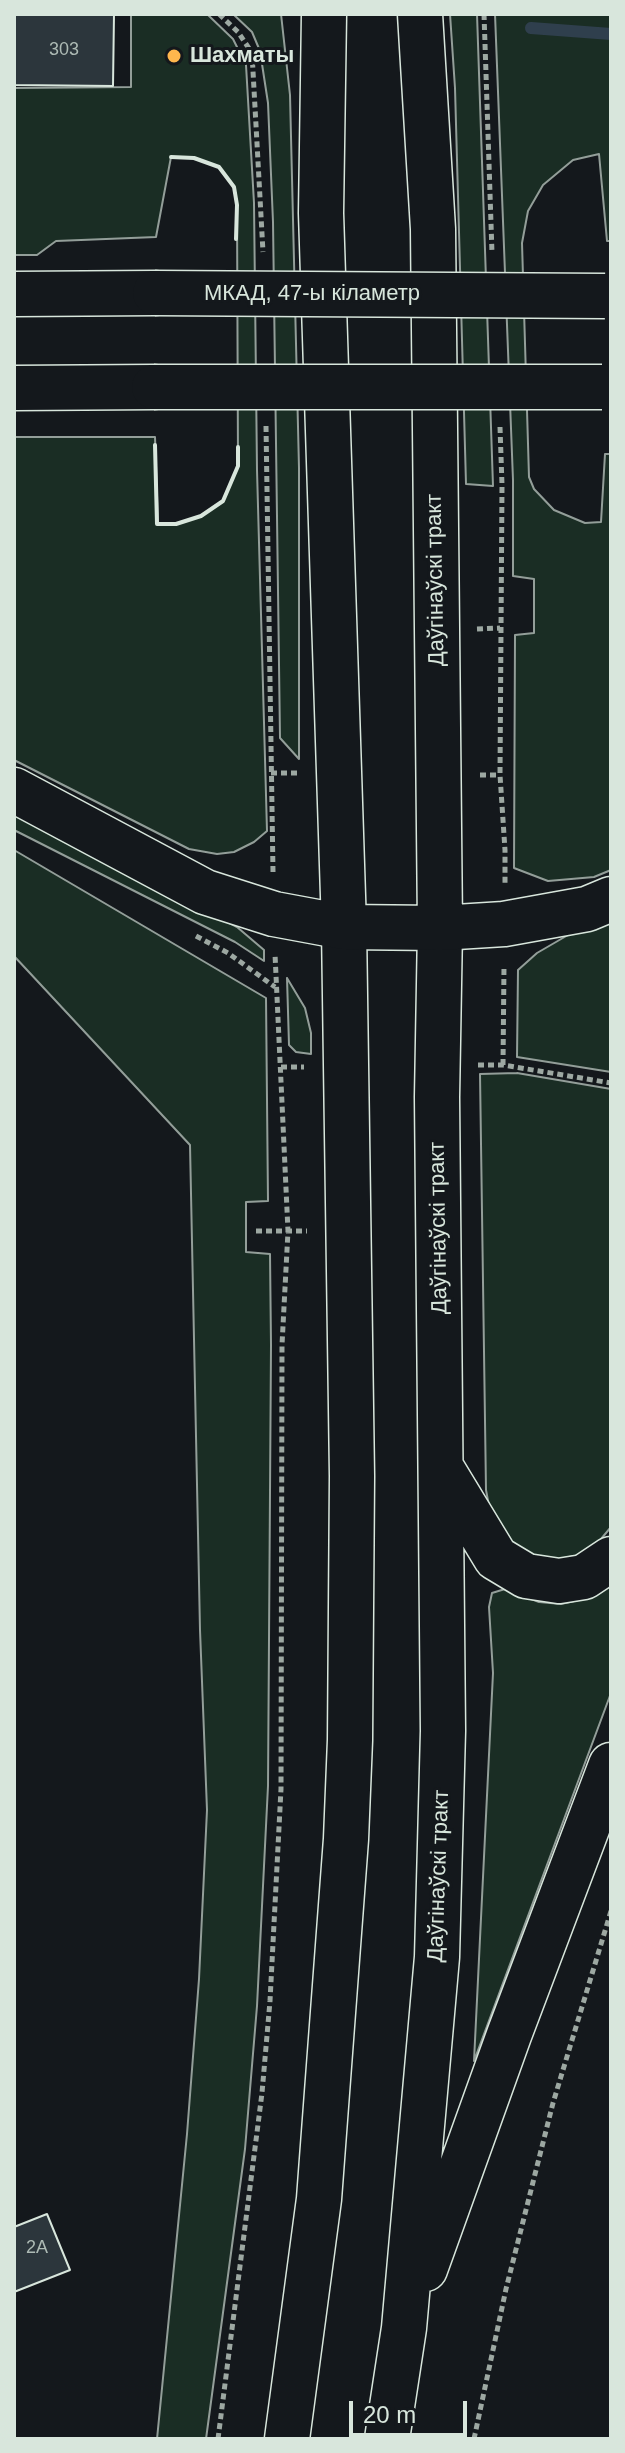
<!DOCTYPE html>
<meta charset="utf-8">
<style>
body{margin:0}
#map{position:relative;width:625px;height:2453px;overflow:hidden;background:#14181c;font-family:Helvetica,sans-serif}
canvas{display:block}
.frame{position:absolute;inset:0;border:16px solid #d8e6dc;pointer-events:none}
.scale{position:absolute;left:349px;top:2401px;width:118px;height:36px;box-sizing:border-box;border:4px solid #d8e6dc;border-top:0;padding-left:10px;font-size:24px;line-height:28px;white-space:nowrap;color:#d8e6dc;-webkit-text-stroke:6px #14181c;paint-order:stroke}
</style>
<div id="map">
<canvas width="625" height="2453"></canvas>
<div class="frame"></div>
<div class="scale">20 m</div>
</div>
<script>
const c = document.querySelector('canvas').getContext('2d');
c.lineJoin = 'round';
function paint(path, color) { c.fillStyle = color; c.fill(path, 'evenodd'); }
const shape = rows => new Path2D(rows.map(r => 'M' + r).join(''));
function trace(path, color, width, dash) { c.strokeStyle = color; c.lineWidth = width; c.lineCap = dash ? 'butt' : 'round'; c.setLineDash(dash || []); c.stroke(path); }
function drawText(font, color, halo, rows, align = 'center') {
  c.font = font + ' Helvetica,sans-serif'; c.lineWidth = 6; c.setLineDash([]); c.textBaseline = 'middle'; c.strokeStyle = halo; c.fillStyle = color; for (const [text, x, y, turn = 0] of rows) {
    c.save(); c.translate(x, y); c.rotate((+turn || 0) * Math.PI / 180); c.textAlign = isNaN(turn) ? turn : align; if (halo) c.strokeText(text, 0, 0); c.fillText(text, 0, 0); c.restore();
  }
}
const green = shape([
 [131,14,207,14,233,39,246,65,254,203,257,470,267,831,254,842,234,852,217,854,189,849,14,760,14,437,155,437,158,524,176,524,201,516,223,501,238,466,237,205,234,187,219,167,194,158,171,157,156,237,56,241,37,255,14,255,14,88,131,87,131,14],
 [233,14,281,14,290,95,299,468,299,759,280,738,273,222,268,103,260,51,252,32,233,14],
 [450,14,477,14,493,486,466,484,455,88,450,14],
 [495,14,611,14,611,241,607,241,599,154,573,160,543,185,528,211,522,243,529,477,534,489,554,510,585,523,601,522,605,454,611,454,611,870,594,877,548,881,514,868,515,635,534,633,534,579,513,576,513,480,495,14],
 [14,809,237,927,264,950,264,961,235,942,14,830,14,809],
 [14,850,266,998,268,1201,246,1202,246,1252,270,1254,271,1345,268,1786,257,2006,245,2149,206,2439,157,2439,187,2134,199,1979,207,1810,200,1630,190,1145,14,956,14,850],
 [611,920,611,1072,517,1057,518,970,537,953,568,935,611,920],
 [287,978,305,1008,311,1033,311,1054,296,1052,289,1045,287,978],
 [517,1073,611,1089,611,1527,596,1545,579,1555,554,1560,527,1554,504,1539,492,1522,486,1490,480,1074,517,1073],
 [611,1586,611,1693,474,2061,493,1673,489,1607,492,1593,505,1589,539,1602,561,1604,583,1599,611,1586]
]);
const stream = shape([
 [531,28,611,34]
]);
const building = shape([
 [14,14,114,14,113,86,14,85,14,14],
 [47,2214,70,2270,14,2292,14,2227,47,2214]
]);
const path = shape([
 [219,14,238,32,252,53,263,252],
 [484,14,492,253],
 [266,426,273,872],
 [500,427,502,485,500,775,505,850,505,884],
 [477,629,500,628],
 [271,773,298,773],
 [480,775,500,775],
 [196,936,228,953,275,987],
 [478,1065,503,1065,611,1083],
 [503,1065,504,966],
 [281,1067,304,1067],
 [256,1231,307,1231],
 [218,2439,262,2093,270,2001,281,1789,282,1345,288,1231,275,954],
 [474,2439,506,2289,553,2103,611,1911]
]);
const primary = shape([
 [442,1469,496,1558,526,1576,559,1581,584,1577,611,1559],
 [425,2269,509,2035,611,1765],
 [287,2439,319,2199,346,1839,350,1740,352,1476,344,927],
 [387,2439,404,2328,437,1957,443,1731,437,1097,440,928]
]);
const trunk = shape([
 [324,14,321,213,344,927],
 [420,14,433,229,440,928],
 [14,294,155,293],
 [14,388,154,387],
 [14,790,205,892,274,914,344,927,440,928,504,924,587,909,611,899]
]);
const trunkBridge = shape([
 [155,293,605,296],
 [154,387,602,387]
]);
const wall = shape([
 [171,157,194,158,219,167,234,187,237,205,236,239],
 [155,445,157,524,176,524,201,516,223,501,238,466,238,447]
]);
const markers = [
 [174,56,8,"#ffb74d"]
];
const numberNames = [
 ["303",64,50],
 ["2А",37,2248]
];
const poiNames = [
 ["Шахматы",190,56]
];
const streetNames = [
 ["МКАД, 47-ы кіламетр",312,294],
 ["Даўгінаўскі тракт",436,580,-91],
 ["Даўгінаўскі тракт",439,1228,-91],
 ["Даўгінаўскі тракт",439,1876,-88]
];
paint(green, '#1a2d24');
trace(green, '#939e99', 2);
trace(stream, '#2f3f4d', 12);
paint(building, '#2c363c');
trace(building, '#d8e6dc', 2);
trace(primary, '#d8e6dc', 47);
trace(trunk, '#d8e6dc', 47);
trace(path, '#9da8a2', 5, [6, 4]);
trace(primary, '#14181c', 44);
trace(trunk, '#14181c', 44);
trace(trunkBridge, '#d8e6dc', 47, []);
trace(trunkBridge, '#14181c', 44);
trace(wall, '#d8e6dc', 4);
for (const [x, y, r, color] of markers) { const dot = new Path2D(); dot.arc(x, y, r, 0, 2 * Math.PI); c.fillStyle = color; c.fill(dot); trace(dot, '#14181c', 3); }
drawText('18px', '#adbab4', null, numberNames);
drawText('bold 22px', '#d8e6dc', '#14181c', poiNames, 'left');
drawText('22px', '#d8e6dc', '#14181c', streetNames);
</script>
